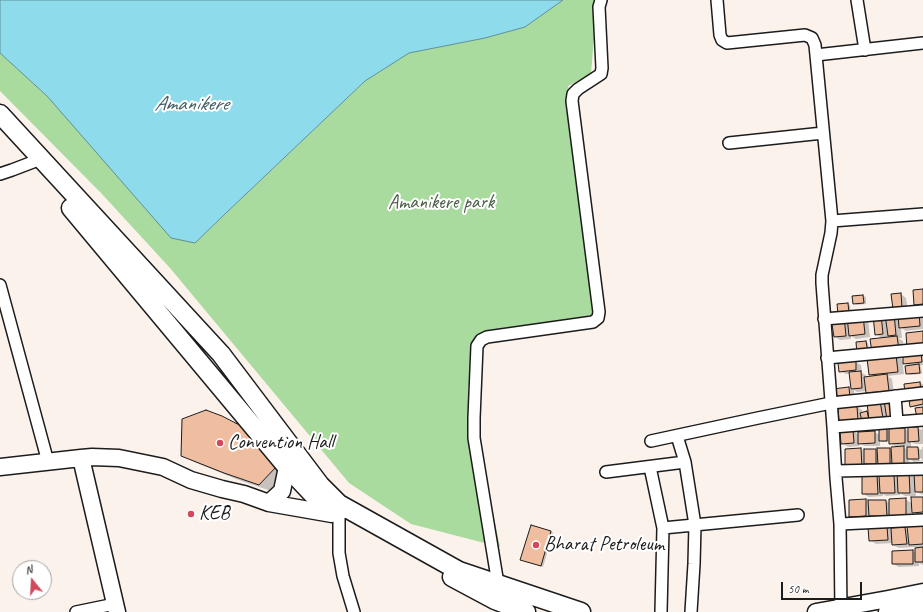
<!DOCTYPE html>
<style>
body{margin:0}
#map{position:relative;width:923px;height:612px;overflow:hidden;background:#fcf2ec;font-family:Caveat,sans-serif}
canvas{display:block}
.north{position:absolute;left:12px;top:560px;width:40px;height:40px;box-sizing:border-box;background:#fff;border:1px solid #a4a4a4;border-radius:50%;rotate:342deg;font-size:11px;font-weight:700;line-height:16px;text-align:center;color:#1c1c1c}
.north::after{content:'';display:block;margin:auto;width:14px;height:18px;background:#d1495b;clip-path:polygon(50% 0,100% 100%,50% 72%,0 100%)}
.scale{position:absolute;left:781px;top:582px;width:81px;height:18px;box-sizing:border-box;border:2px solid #1c1c1c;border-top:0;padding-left:5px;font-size:12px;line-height:14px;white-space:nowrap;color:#1c1c1c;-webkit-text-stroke:3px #fff;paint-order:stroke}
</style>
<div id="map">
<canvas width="923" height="612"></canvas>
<div class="north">N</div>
<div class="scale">50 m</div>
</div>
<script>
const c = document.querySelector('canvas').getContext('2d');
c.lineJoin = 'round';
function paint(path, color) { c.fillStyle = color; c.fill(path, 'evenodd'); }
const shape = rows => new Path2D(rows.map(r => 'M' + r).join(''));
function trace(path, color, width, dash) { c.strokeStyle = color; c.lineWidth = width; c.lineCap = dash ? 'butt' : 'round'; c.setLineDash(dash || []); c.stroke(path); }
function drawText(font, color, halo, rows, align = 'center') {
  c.font = font + ' Caveat,sans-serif'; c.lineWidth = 4; c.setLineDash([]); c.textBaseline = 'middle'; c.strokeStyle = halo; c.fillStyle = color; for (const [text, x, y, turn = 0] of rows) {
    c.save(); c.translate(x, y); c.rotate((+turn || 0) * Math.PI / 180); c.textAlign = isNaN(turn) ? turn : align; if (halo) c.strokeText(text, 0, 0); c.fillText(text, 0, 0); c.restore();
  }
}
const green = shape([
 [563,0,597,0,591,74,568,86,603,322,480,339,468,389,500,547,411,524,349,483,170,268,101,193,0,91,0,53,47,96,195,243,226,213,365,81,409,53,485,38,525,27]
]);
const water = shape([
 [0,0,563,0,525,27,485,38,409,53,365,81,226,213,195,243,171,238,47,96,0,53,0,0]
]);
const shadow = shape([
 [923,290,923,307,921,308,915,304],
 [901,294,906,298,908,311,900,311],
 [863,296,866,297,866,304,857,305,854,303],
 [847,304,850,305,851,314,842,315],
 [923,315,923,329,906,331,901,328,902,338,898,338,903,341,904,353,876,334,874,316],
 [833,319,868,319,870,337,856,339,851,336,851,339,840,340,834,336],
 [866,342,868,343,870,354,861,355],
 [920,354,923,355,923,365,919,366,921,367,922,374,910,375,907,373,910,366,904,363],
 [896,356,902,359,904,374,888,376,892,379,894,394,872,396,866,393,866,391,857,392,854,390,855,401,841,403,848,388,852,390,850,374,846,374,840,371,855,362,861,365,862,373,866,375,866,378,875,377,870,374],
 [920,383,923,384,923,395,905,385],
 [923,398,923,406,913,407,911,406],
 [895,399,901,402,904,421,846,426,857,407,862,410,863,413,867,412,869,414,880,402,886,405],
 [183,420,289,474,271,491,236,479,194,462,182,455],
 [922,427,923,427,923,444,915,444,911,442,911,448,918,448,922,450,922,447,923,447,923,464,922,459,915,455,914,457,922,461,914,462,909,459,910,466,867,470,846,450,861,449,865,451,876,450,878,451,889,449,892,450,897,447,890,443,890,442,882,442,880,441,880,446,865,446,859,443,859,446,848,447,842,443,841,432,853,431,859,435,874,432,880,435,887,430,890,432,905,429,909,431,918,428,922,430],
 [902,446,908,446,908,450],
 [909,473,915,477,923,473,923,495,915,491,916,496,905,496,900,493,900,495,886,496,883,494,883,496,869,497,863,494,863,476,877,476,880,478,880,476,894,476,899,478],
 [923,498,923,515,919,515,911,511,912,518,856,520,850,516,865,500,869,502,886,501,890,503,905,499,913,504],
 [923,526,923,565,919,563,919,566,899,567,893,564,913,551,916,553,916,548,913,547,899,548,893,545,893,543,876,544,870,540,887,527,891,529,905,528,909,530],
 [551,531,553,533,543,567,521,560]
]);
const building = shape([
 [923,289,923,304,914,305,913,290,923,289],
 [901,293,902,308,893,309,891,294,901,293],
 [863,295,864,303,853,304,852,296,863,295],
 [848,303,849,313,838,314,837,304,848,303],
 [919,312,920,326,899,328,898,314,919,312],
 [894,313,896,335,888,336,885,314,894,313],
 [881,314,883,334,875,335,873,315,881,314],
 [863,315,865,334,849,336,847,316,863,315],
 [844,316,846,336,834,337,831,318,844,316],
 [923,331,923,347,907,349,906,333,923,331],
 [897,336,899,350,872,353,870,339,897,336],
 [866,341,868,353,857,354,856,342,866,341],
 [921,353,922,362,903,364,903,355,921,353],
 [896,355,898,372,869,375,867,358,896,355],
 [856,361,856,370,839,372,838,363,856,361],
 [919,364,920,373,906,374,905,366,919,364],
 [861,371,862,388,851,389,849,372,861,371],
 [887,374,889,391,866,393,864,377,887,374],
 [920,382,921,392,905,393,904,384,920,382],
 [849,387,850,398,834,400,833,389,849,387],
 [923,397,923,404,910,407,909,399,923,397],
 [896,398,899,418,887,420,884,400,896,398],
 [880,401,883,418,869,420,867,403,880,401],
 [857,406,858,421,839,423,838,408,857,406],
 [923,407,923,417,917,418,915,408,923,407],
 [206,410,222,416,249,430,277,466,259,485,224,473,181,456,182,419,206,410],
 [867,411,869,420,862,421,860,413,867,411],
 [908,427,918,427,919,441,908,442,908,427],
 [889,428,905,428,905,443,889,444,889,428],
 [879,429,887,429,887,441,879,441,879,429],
 [853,430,854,443,841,444,840,431,853,430],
 [875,431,875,443,858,444,858,432,875,431],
 [904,446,904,464,892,464,891,447,904,446],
 [907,447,918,447,919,459,907,459,907,447],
 [861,448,862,468,845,468,845,449,861,448],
 [877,448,890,448,890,466,878,466,877,448],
 [864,449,876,449,876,464,864,464,864,449],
 [897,472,909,472,910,493,898,493,897,472],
 [923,472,923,492,915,492,914,473,923,472],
 [862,475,877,475,878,494,862,494,862,475],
 [879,475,894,475,895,493,880,493,879,475],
 [911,497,923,497,923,512,912,513,911,497],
 [906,498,906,515,889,516,889,499,906,498],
 [866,499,866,516,849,517,849,500,866,499],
 [868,500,886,500,887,516,869,516,868,500],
 [531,525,551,531,541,566,520,560,531,525],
 [923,525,923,544,909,545,907,526,923,525],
 [887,526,888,540,869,541,868,527,887,526],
 [905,527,907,544,892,545,891,528,905,527],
 [923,547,923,562,915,562,915,548,923,547],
 [913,550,913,564,892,564,892,551,913,550]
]);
const street = shape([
 [717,0,720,35,722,40,727,43,805,35,812,38,815,45,832,221,831,233,822,275,822,283,833,427,836,478,840,524,841,612],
 [857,0,865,50],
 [816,55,923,43],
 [729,143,823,133],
 [0,174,12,170,33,162,39,156],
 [832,221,923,214],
 [0,285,48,462],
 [824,319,923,311],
 [827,358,923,349],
 [895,396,897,422],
 [833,427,923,420],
 [677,436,685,462,695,525,694,564,691,612],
 [651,441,758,418,831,403,880,398,923,393],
 [650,467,663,528],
 [836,471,923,469],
 [606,472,685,462],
 [339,518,339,553,343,576,354,612],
 [840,524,923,520],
 [498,584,474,438,474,418,477,346,481,340,487,337,593,322,598,318,599,312,572,101,573,94,578,89,601,74,602,68,599,7,601,0],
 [76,612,115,604],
 [661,612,663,528,798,515]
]);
const secondary = shape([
 [81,458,117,612],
 [0,467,81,458,92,457,119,458,163,467,191,480,222,489,244,494,269,503,332,514,346,509],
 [269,503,282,491,287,467],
 [816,612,888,599,923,592],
 [887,612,923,604]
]);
const primary = shape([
 [0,114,221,354,320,485,339,504,459,571,581,612],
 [71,208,287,467,322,504],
 [452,577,495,600,526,612]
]);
const markers = [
 [220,443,4,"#d1495b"],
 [191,514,4,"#d1495b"],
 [536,545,4,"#d1495b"]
];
const parkNames = [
 ["Amanikere park",441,203]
];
const poiNames = [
 ["Convention Hall",228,443],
 ["KEB",199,514],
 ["Bharat Petroleum",544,545]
];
const waterNames = [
 ["Amanikere",191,104]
];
paint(green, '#a8db9d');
paint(water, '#8ddbeb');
trace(water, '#608f98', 1);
paint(shadow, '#0003');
paint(building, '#efbd9f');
trace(building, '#1c1c1c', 1);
trace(street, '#1c1c1c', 14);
trace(secondary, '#1c1c1c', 19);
trace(primary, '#1c1c1c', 21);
trace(street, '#fff', 11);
trace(secondary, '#fff', 16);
trace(primary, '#fff', 18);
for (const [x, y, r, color] of markers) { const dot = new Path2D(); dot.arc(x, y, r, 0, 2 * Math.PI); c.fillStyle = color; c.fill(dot); trace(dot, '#fff', 1.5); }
drawText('20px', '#4d5f49', '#fff', parkNames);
drawText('20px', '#1c1c1c', '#fff', poiNames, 'left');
drawText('italic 21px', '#445f64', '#fff', waterNames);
</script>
